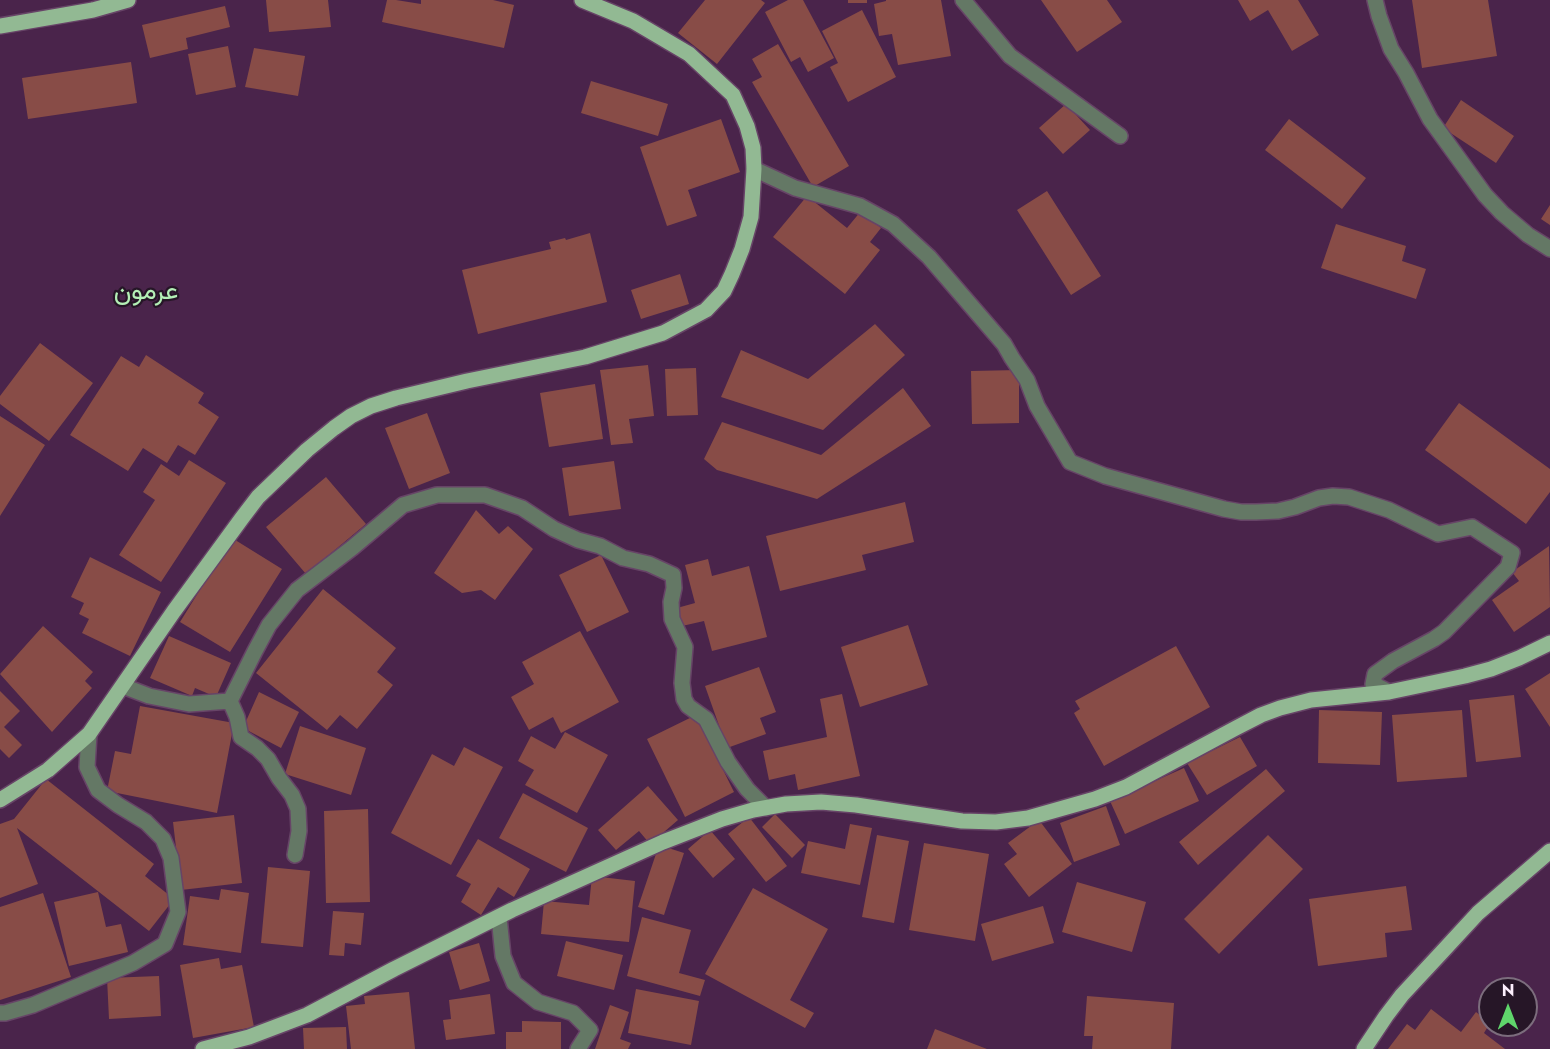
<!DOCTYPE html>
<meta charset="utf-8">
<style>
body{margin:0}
#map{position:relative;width:1550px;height:1049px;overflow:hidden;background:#4a244b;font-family:Jost,sans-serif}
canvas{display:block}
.north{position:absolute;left:1478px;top:977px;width:60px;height:60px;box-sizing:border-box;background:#261627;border:2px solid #7c6d7d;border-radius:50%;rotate:0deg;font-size:16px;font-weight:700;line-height:24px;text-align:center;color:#fdeffd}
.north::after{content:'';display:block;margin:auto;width:21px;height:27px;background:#5fd56b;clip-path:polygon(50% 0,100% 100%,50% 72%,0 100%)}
</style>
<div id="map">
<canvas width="1550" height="1049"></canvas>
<div class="north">N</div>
</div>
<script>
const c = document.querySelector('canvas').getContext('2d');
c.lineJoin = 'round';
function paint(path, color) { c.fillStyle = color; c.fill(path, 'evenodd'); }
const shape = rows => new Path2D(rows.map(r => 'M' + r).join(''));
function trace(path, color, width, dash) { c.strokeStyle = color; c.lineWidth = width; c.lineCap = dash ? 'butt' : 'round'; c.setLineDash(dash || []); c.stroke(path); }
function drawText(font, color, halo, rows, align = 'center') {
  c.font = font + ' Jost,Vazirmatn,sans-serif'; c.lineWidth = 4.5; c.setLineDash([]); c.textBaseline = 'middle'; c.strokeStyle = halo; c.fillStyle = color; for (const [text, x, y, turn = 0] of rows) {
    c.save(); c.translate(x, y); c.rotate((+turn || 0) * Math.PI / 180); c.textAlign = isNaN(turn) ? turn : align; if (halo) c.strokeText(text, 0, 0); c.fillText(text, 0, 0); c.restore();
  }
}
const building = shape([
 [266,0,328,0,331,27,269,32],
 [387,0,396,0,421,4,421,0,493,0,514,5,504,48,382,22],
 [705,0,761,0,765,3,717,64,678,33],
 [788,0,803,0,834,58,808,72,800,57,791,62,765,12],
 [848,0,867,0,867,3,848,3],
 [886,0,941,0,951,56,898,65,892,34,879,36,874,4,886,1],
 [1041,0,1107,0,1122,22,1077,52],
 [1238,0,1298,0,1319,35,1292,51,1268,10,1250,21],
 [1412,0,1488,0,1497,56,1422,68],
 [225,6,230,27,186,38,188,49,150,58,142,25],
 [862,10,896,77,848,102,830,67,838,63,822,31],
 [778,44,849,166,813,187,752,82,762,77,752,59],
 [228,46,236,87,196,95,188,54],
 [254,48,305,56,298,96,245,87],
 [131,62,137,103,28,119,22,78],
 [591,81,668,104,658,136,581,113],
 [1461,100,1514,136,1496,163,1443,128],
 [1066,104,1090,130,1063,154,1039,128],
 [721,119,740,172,688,190,697,216,667,226,640,147],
 [1289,119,1366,178,1342,209,1265,150],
 [1047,191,1101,276,1071,295,1017,210],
 [807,196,847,228,861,211,881,228,870,242,880,250,845,294,773,237],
 [1550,205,1550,225,1541,219],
 [1336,224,1406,246,1402,261,1426,269,1416,299,1321,268],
 [590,233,607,302,478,334,462,270,551,249,549,242,565,238,566,240],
 [680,274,689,304,641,319,631,290],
 [875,324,905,355,823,430,721,397,741,350,808,379],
 [40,343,93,383,49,441,0,404,0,396],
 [146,355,204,393,198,403,219,417,195,455,178,445,167,463,143,448,128,471,70,435,121,356,139,367],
 [648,365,654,416,629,419,633,443,611,445,600,370],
 [696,368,698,415,667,416,665,369],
 [1019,370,1019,423,972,424,971,371],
 [595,384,603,439,549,447,540,393],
 [903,388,931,426,817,499,717,470,704,459,722,422,821,455],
 [1459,403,1550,469,1550,492,1526,524,1425,450],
 [427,413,450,473,409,489,385,428],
 [0,416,45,445,0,516],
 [189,460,226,483,161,582,119,555,155,500,143,492,161,464,179,476],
 [614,461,621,509,569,516,562,468],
 [326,477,366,524,306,574,266,527],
 [905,502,914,542,862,555,866,570,780,591,766,536],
 [476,510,499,534,508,526,533,549,495,600,481,590,462,593,434,573],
 [232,538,282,569,230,652,180,622],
 [1549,546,1550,607,1514,632,1492,600,1519,581,1512,572],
 [601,555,629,612,587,632,559,575],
 [90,557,161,592,130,656,82,633,89,619,79,614,84,603,71,597],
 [708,559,712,576,749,566,767,637,712,651,704,621,682,626,677,608,695,603,685,565],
 [323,589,396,648,377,672,393,685,357,729,340,715,327,730,256,673],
 [908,625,928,685,860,707,841,647],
 [43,626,93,672,85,681,92,688,52,732,0,674],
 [580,631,619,702,561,733,553,717,529,730,511,697,534,684,522,662],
 [169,636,231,663,216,697,195,688,192,696,150,678],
 [1176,646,1210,707,1104,766,1074,713,1080,709,1075,701],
 [759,667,776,712,760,718,766,734,727,748,705,686],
 [1550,673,1550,727,1525,689],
 [0,691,20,711,4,727,22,745,9,758,0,749],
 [259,692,299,712,281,748,243,728],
 [842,694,860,776,798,790,795,774,769,780,763,751,827,737,820,699],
 [1514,695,1521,757,1476,762,1469,700],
 [140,706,234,723,217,813,107,791,115,751,131,754],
 [1319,710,1382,712,1380,765,1318,763],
 [1462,710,1467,777,1397,782,1392,715],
 [696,715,734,792,685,817,647,739],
 [300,726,366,748,351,795,285,774],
 [565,732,608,755,577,813,525,785,534,770,518,761,531,736,555,749],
 [1240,737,1257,766,1207,795,1187,763],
 [464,747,503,767,451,865,391,833,432,754,454,766],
 [1184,768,1199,801,1125,834,1110,801],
 [1266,769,1285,791,1198,865,1179,842],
 [46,779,154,864,145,876,174,899,149,931,17,828,38,884,0,898,0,824,14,819],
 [648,786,678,820,650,844,639,831,616,850,598,830],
 [523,793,588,828,566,872,499,838],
 [1106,806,1120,845,1074,862,1060,823],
 [368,809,370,902,326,903,324,811],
 [775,814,805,845,792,858,762,827],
 [234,815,242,883,181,890,173,822],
 [749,817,787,866,766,882,728,834],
 [1039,820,1072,864,1029,897,1004,864,1017,854,1008,843],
 [850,824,872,828,860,885,801,873,808,841,845,849],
 [710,830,735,859,713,878,688,849],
 [877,835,909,841,894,923,862,917],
 [1268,835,1303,869,1219,954,1184,919],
 [478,839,530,869,514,897,498,887,481,915,461,902,471,884,456,876],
 [924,843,989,854,975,941,909,930],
 [659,845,684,853,664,915,638,907],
 [268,867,310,871,303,947,261,943],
 [592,876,635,881,629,942,541,934,544,901,589,905],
 [1077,882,1146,902,1132,952,1062,932],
 [1406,886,1412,930,1385,933,1387,957,1318,966,1309,899],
 [753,888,828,929,790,1000,814,1013,805,1028,705,974],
 [221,889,249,893,241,953,183,945,190,896,219,900],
 [98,892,106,927,121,924,128,952,69,966,54,902],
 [43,893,71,977,0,1000,0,907],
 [1043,906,1054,943,992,961,981,924],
 [333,911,364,913,361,945,345,943,344,956,329,955],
 [642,917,691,930,679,973,705,980,700,996,627,976],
 [566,941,623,955,614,990,557,976],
 [479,943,490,981,460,990,449,952],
 [219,958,221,969,242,965,254,1027,193,1038,180,965],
 [159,976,161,1016,109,1019,107,978],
 [636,989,699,1001,691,1045,628,1033],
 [409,992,415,1049,351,1049,346,1006,365,1004,364,996],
 [490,994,495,1034,446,1040,443,1020,451,1019,449,1000],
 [1087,996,1174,1003,1171,1049,1092,1049,1093,1036,1084,1036],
 [610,1005,629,1012,620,1039,631,1043,628,1049,595,1049],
 [1431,1009,1461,1032,1476,1012,1490,1023,1484,1033,1505,1049,1388,1049,1407,1024,1415,1030],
 [522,1021,561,1022,561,1049,506,1049,506,1032,522,1032],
 [346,1027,347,1049,304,1049,303,1028],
 [935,1029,987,1049,927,1049]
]);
const minor = shape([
 [963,0,1010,56,1120,136],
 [1375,0,1379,16,1391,49,1406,73,1430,119,1485,195,1502,213,1528,235,1550,249],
 [754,169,795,188,860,206,893,224,929,257,1004,344,1012,358,1027,380,1037,406,1070,462,1105,476,1224,509,1241,512,1256,512,1278,511,1295,507,1319,498,1333,496,1349,497,1389,510,1438,534,1472,527,1512,553,1508,567,1444,632,1434,639,1393,661,1375,674,1373,684,1389,692],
 [123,686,149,696,189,704,230,701,255,651,269,625,297,590,352,548,403,505,437,495,485,495,522,508,554,529,578,540,600,546,623,558,649,564,673,575,674,588,671,602,672,619,685,647,682,683,684,699,688,706,706,719,728,762,747,789,766,808],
 [230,701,237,717,241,737,257,748,268,759,279,778,292,795,298,809,299,831,295,855],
 [499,917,503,956,514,983,538,1002,573,1013,590,1030,578,1049],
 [0,1013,5,1013,33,1005,133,963,165,944,178,912,171,858,163,839,146,822,118,805,98,790,87,767,89,734]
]);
const major = shape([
 [0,26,93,10,128,0],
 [0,800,48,770,89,734,174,611,242,518,258,497,307,450,334,428,351,416,371,406,396,398,467,381,585,357,663,333,706,310,724,291,732,274,742,249,751,217,754,169,753,148,747,126,733,95,689,54,633,21,582,0],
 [203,1049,249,1037,307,1015,394,969,512,910,663,842,722,819,753,810,786,804,821,802,856,805,962,821,996,822,1028,818,1095,799,1126,787,1236,728,1261,715,1280,708,1311,700,1389,692,1465,676,1491,669,1519,658,1550,643],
 [1364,1049,1386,1016,1402,995,1442,952,1478,913,1550,851]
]);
const quarterNames = [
 ["عرمون",146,293]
];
paint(building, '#884c47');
trace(minor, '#674467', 18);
trace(major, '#674467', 18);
trace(minor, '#647865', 15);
trace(major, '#92b993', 15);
drawText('26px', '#b4f0b6', '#261627', quarterNames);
</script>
